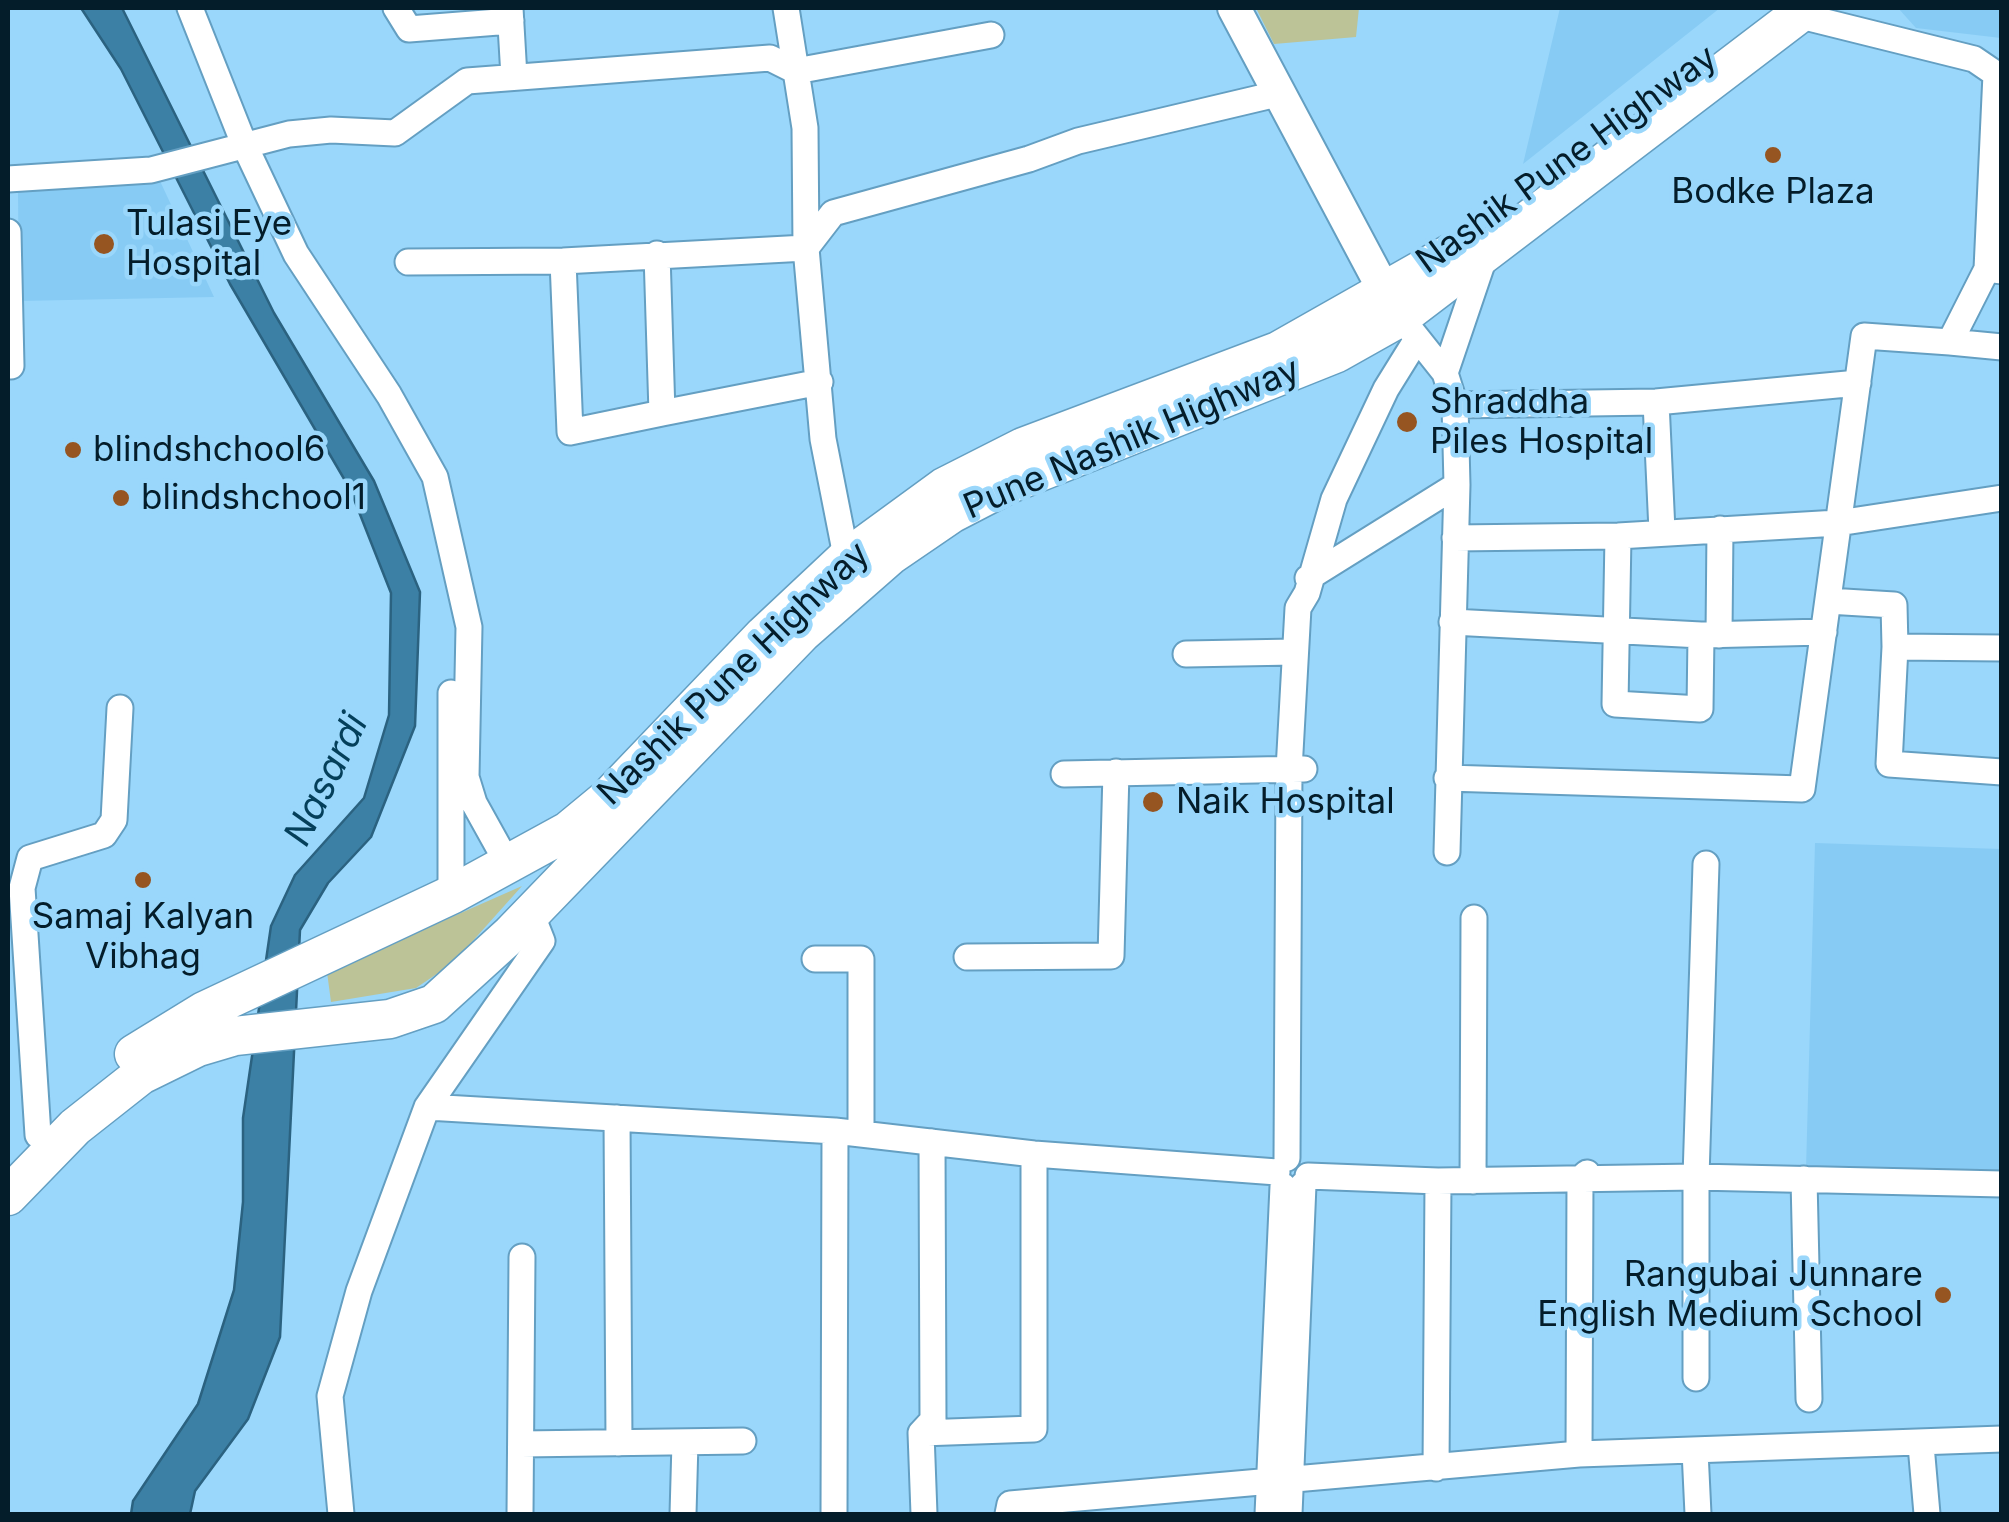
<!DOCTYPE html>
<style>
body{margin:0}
#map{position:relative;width:2009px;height:1522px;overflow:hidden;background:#9ad7fb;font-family:Inter,sans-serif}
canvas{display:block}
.frame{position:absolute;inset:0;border:10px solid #041d2a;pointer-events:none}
</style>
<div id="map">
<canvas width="2009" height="1522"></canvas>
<div class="frame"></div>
</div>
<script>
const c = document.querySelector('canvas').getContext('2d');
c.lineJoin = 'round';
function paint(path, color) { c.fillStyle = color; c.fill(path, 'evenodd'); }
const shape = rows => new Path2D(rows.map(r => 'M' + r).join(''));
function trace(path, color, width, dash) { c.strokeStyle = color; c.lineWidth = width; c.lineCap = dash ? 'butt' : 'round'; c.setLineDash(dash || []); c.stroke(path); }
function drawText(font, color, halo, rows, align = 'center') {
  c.font = font + ' Inter,sans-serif'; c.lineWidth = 9; c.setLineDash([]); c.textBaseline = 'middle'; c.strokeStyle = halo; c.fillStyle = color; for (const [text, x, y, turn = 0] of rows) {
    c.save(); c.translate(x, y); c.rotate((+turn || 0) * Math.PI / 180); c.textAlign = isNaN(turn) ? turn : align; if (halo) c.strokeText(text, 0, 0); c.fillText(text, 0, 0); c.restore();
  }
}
const built = shape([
 [1560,8,1720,8,1523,164],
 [1898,8,2001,8,2001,38,1916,28],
 [160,181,214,297,19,301,18,192],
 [1815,843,2001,849,2001,1175,1806,1169]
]);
const green = shape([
 [1256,8,1359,8,1356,37,1274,44],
 [522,886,453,963,416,988,331,1002,327,972]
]);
const water = shape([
 [81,8,122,8,274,313,374,481,420,592,415,726,371,837,328,883,300,930,280,1337,248,1419,195,1491,190,1514,131,1514,133,1501,198,1404,234,1290,243,1202,243,1118,271,926,295,875,364,798,389,715,391,593,350,489,230,284,121,69,81,8]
]);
const minor = shape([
 [190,8,244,144,296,254,389,395,435,477,469,627,466,777,474,803,509,866],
 [396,8,409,29,511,21],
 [510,8,514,77],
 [1797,15,1974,59,1996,74,1987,269,2002,271],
 [8,179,151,170,289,134,331,130,395,133,467,81,770,58,796,71,991,35],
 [8,232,11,366,8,366],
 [657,254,662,413,820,382],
 [563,261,570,432,662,413],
 [408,262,563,261,806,248,805,128,786,8],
 [1987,269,1950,342,2002,347],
 [1410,329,1445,373,1455,405,1457,485,1447,852],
 [1445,373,1485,255],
 [1656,402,1662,531],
 [1455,405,1656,402,1858,383],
 [1618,536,1615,704,1700,709,1701,635,1824,632],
 [1455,538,1618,536,1838,523,2002,498],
 [849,571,823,439,806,248,833,213,1029,159,1078,141,1281,93],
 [1308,578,1457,485],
 [1828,601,1894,605,1895,647],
 [1452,622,1701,635],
 [1719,635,1720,529],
 [2002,648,1895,647,1889,764,2002,772],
 [1186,654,1294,652],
 [451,693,451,895],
 [1064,774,1304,769],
 [1447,778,1802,789,1864,336,1950,342],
 [967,957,1111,956,1116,772],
 [815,959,861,959,861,1134],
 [427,1107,835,1131],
 [617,1118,619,1443],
 [38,1135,22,888,30,858,104,835,114,820,120,708],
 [1287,1158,1289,770,1298,608,1307,593,1334,499,1386,389,1417,339],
 [1587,1173,1580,1179,1579,1454,2002,1439],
 [1308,1176,1438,1181,1696,1177,1706,864],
 [1804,1179,1809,1399],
 [1473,1181,1474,918],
 [1696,1378,1696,1177,2002,1184],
 [921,1433,1034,1429,1034,1154],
 [521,1444,743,1441],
 [1921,1445,1927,1514],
 [1695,1451,1698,1514],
 [1436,1468,1438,1181],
 [341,1514,330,1396,359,1291,427,1107,542,941,531,913],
 [520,1514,522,1257],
 [683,1514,685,1442],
 [834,1514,835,1131,1034,1154,1277,1172],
 [924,1514,921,1433,933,1420,932,1142],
 [1008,1514,1010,1504,1579,1454],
 [1268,1514,1283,1186],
 [1289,1514,1303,1185]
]);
const major = shape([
 [1234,8,1385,292]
]);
const highway = shape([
 [134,1054,204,1011,451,895,568,831,608,798,764,635,844,560,944,487,1023,447,1278,351,1451,253],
 [8,1196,75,1127,141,1075,198,1047,235,1036,390,1019,434,1004,511,934,802,633,891,555,951,514,1007,485,1337,353,1401,317,1807,8]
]);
const markers = [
 [1773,155,10,"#965521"],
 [104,244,12,"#965521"],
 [1407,422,12,"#965521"],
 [73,450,10,"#965521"],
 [121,498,10,"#965521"],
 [1153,802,12,"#965521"],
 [143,880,10,"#965521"],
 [1943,1295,10,"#965521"]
];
const streetNames = [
 ["Nashik Pune Highway",1567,160,-36],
 ["Pune Nashik Highway",1132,439,-23],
 ["Nashik Pune Highway",734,674,-44]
];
const poiNames = [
 ["Bodke Plaza",1773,192,"center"],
 ["Tulasi Eye",126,224],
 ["Hospital",126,264],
 ["Shraddha",1430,402],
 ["Piles Hospital",1430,442],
 ["blindshchool6",93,450],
 ["blindshchool1",141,498],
 ["Naik Hospital",1176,802],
 ["Samaj Kalyan",143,917,"center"],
 ["Vibhag",143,957,"center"],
 ["Rangubai Junnare",1923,1275,"right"],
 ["English Medium School",1923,1315,"right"]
];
const waterNames = [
 ["Nasardi",327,780,-64]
];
paint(built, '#87cbf4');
paint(green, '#bcc397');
paint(water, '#3c80a5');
trace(water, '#2b6280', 2.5);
trace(minor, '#649fc2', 29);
trace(major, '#649fc2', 36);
trace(highway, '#649fc2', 41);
trace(minor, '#fff', 25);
trace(major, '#fff', 32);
trace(highway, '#fff', 38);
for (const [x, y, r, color] of markers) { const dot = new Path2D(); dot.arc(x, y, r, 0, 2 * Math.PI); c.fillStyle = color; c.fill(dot); trace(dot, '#9ad7fb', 4); }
drawText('35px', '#041d2a', '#9ad7fb', streetNames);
drawText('35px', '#041d2a', '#9ad7fb', poiNames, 'left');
drawText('italic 38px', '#043f5a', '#9ad7fb', waterNames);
</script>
